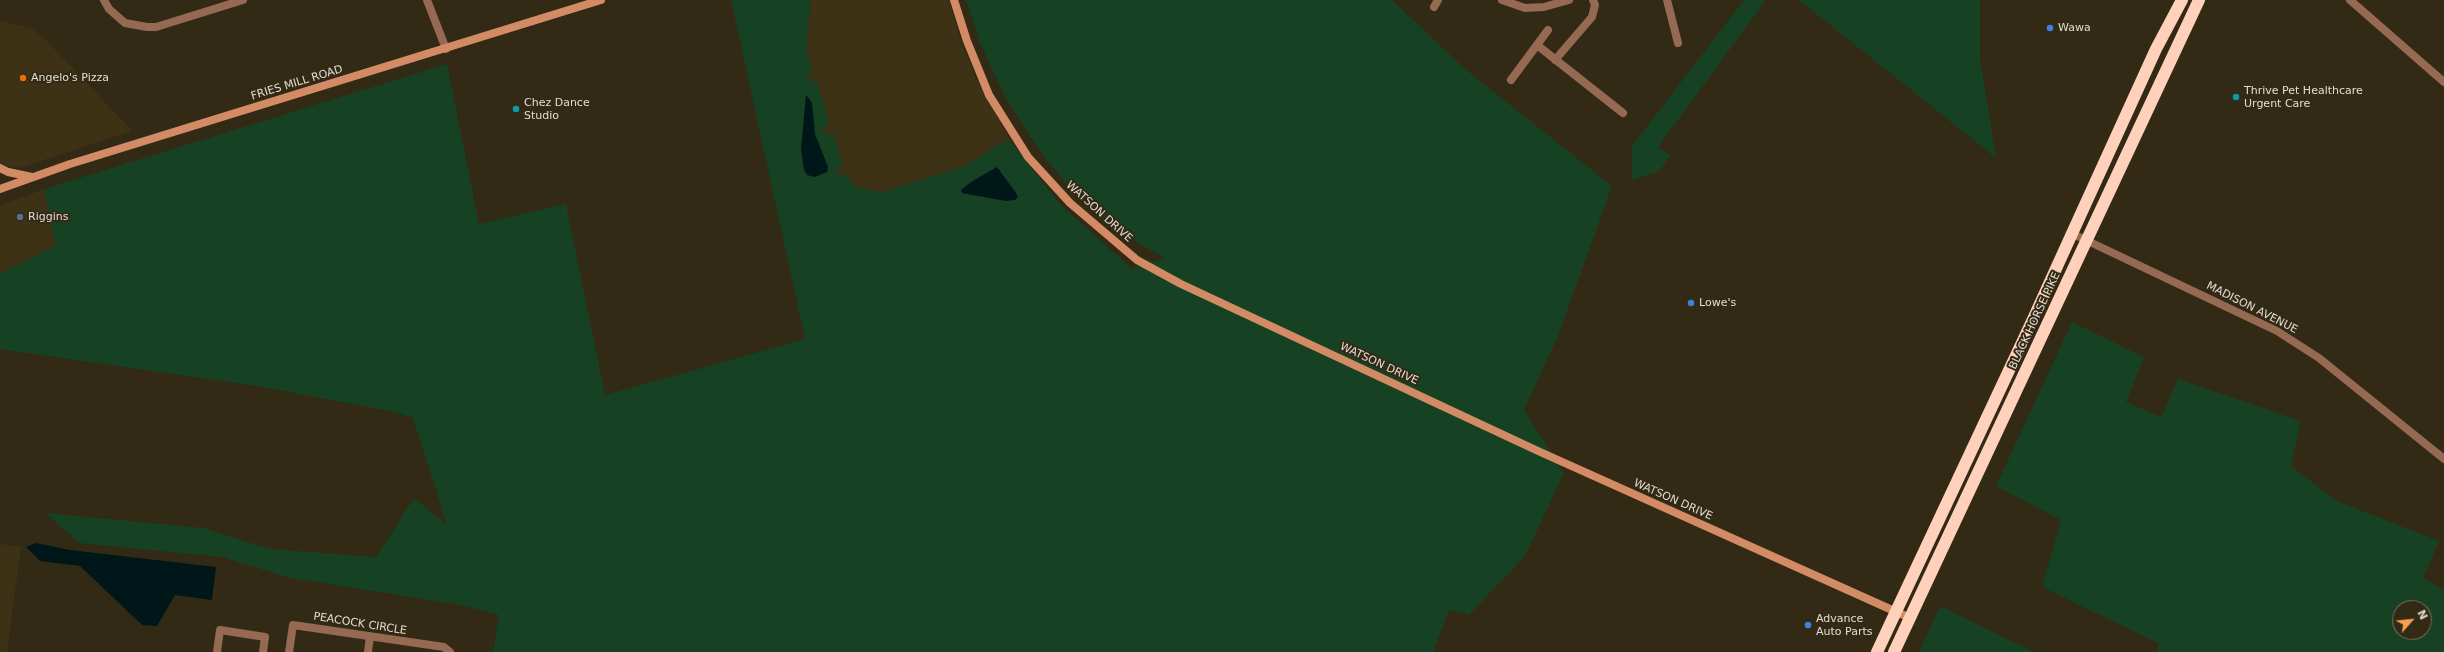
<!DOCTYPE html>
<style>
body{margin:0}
#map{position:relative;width:2444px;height:652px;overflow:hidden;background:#332a16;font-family:"DejaVu Sans",sans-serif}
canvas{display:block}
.north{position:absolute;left:2392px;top:600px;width:40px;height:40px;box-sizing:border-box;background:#332a16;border:1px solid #797160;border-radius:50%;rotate:63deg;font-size:11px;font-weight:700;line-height:16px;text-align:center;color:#e2dcd0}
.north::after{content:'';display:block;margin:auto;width:14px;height:18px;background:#fb9e51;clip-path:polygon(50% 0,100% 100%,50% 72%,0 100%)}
</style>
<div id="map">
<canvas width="2444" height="652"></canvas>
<div class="north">N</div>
</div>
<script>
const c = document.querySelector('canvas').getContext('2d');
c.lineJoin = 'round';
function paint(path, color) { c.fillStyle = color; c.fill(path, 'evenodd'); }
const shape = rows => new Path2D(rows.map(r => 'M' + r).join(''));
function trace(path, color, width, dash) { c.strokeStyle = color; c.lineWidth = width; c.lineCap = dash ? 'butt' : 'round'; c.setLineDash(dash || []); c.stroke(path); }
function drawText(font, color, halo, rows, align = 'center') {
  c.font = font + ' "DejaVu Sans",sans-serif'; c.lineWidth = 4; c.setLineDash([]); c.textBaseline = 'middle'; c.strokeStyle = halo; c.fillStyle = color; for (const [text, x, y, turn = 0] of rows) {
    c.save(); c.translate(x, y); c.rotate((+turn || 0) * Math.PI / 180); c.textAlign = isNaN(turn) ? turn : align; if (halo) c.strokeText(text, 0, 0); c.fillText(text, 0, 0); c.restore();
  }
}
const built = shape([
 [811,0,949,0,962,45,976,78,1011,142,1007,141,965,166,882,192,855,187,845,173,843,176,836,173,832,133,831,136,823,132,816,80,813,83,807,79,812,68,806,47],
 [0,21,31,28,45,39,132,131,19,168,0,164],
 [44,189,57,246,0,273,0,206],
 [0,544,21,547,7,652,0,652]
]);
const green = shape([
 [731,0,811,0,806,47,812,68,807,79,813,83,816,79,829,122,823,132,831,136,833,132,842,162,836,173,843,176,845,173,855,187,882,192,965,166,1002,142,1011,142,1059,203,1132,269,1164,258,1124,234,1075,194,1042,154,1005,97,980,43,966,0,1392,0,1465,69,1612,186,1558,336,1524,410,1564,473,1525,556,1469,615,1449,610,1433,652,493,652,499,615,456,604,290,578,222,557,79,543,46,513,203,528,270,549,376,557,414,498,447,525,413,418,394,412,263,387,0,349,0,273,56,246,44,189,447,64,479,224,566,204,605,395,805,339],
 [1744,0,1766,0,1658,147,1670,155,1660,171,1632,180,1632,146],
 [1799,0,1980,0,1980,59,1996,158],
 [2072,322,2144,357,2126,402,2161,417,2178,379,2301,421,2291,466,2337,501,2439,541,2423,578,2444,590,2444,652,2157,652,2158,643,2042,587,2061,520,1996,486],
 [2400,608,2424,608,2424,632,2400,632],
 [1940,606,2034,652,1919,652]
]);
const water = shape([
 [806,95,812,103,815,134,828,167,827,172,815,177,807,175,804,170,801,149],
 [997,167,1016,193,1018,197,1015,200,1006,201,962,193,961,190,971,182],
 [36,543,70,550,216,567,212,600,175,595,157,626,142,625,80,566,40,561,26,547]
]);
const street = shape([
 [104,0,109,9,125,23,147,27,156,27,243,0],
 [427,0,446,49],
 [1502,0,1525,8,1544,7,1569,0],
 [1667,0,1678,43],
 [2350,0,2444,82],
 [1434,7,1438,0],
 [1537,45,1623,113],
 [1555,60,1592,17,1595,5,1593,0],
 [1511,80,1548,30],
 [2071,233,2277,331,2319,358,2444,459],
 [217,652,220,630,265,637,263,652],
 [289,652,293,625,444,647,450,652],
 [368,652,370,636]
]);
const secondary = shape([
 [954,0,967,41,989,95,1028,157,1070,203,1137,260,1181,284,1538,451,1910,618],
 [0,168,8,172,32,177],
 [0,189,70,164,601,0]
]);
const highway = shape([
 [1877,652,2034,317,2156,49,2182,0],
 [1894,652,2199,0]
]);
const markers = [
 [2050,28,4,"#3f7fe0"],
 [23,78,4,"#e8710a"],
 [2236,97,4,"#0f9aa8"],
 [516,109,4,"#0f9aa8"],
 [20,217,4,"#5c6f8a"],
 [1691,303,4,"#3f7fe0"],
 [1808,625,4,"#3f7fe0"]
];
const poiNames = [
 ["Wawa",2058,28],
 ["Angelo's Pizza",31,78],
 ["Thrive Pet Healthcare",2244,91],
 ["Urgent Care",2244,104],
 ["Chez Dance",524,103],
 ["Studio",524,116],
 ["Riggins",28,217],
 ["Lowe's",1699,303],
 ["Advance",1816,619],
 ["Auto Parts",1816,632]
];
const streetNames = [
 ["FRIES MILL ROAD",297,83,-17],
 ["WATSON DRIVE",1099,212,42],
 ["MADISON AVENUE",2252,308,27],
 ["BLACK HORSE PIKE",2035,321,-65],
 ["WATSON DRIVE",1379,364,25],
 ["WATSON DRIVE",1673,500,24],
 ["PEACOCK CIRCLE",360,624,9]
];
paint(built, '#3e3216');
paint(green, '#174123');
paint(water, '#001719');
trace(street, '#966953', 8);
trace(secondary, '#d38b66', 8);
trace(highway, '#ffd1bb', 12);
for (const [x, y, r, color] of markers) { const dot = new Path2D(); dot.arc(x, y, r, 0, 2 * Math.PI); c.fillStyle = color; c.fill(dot); trace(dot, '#332a16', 1.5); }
drawText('11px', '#e2dcd0', '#332a16', poiNames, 'left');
drawText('11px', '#e2dcd0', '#332a16', streetNames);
</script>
